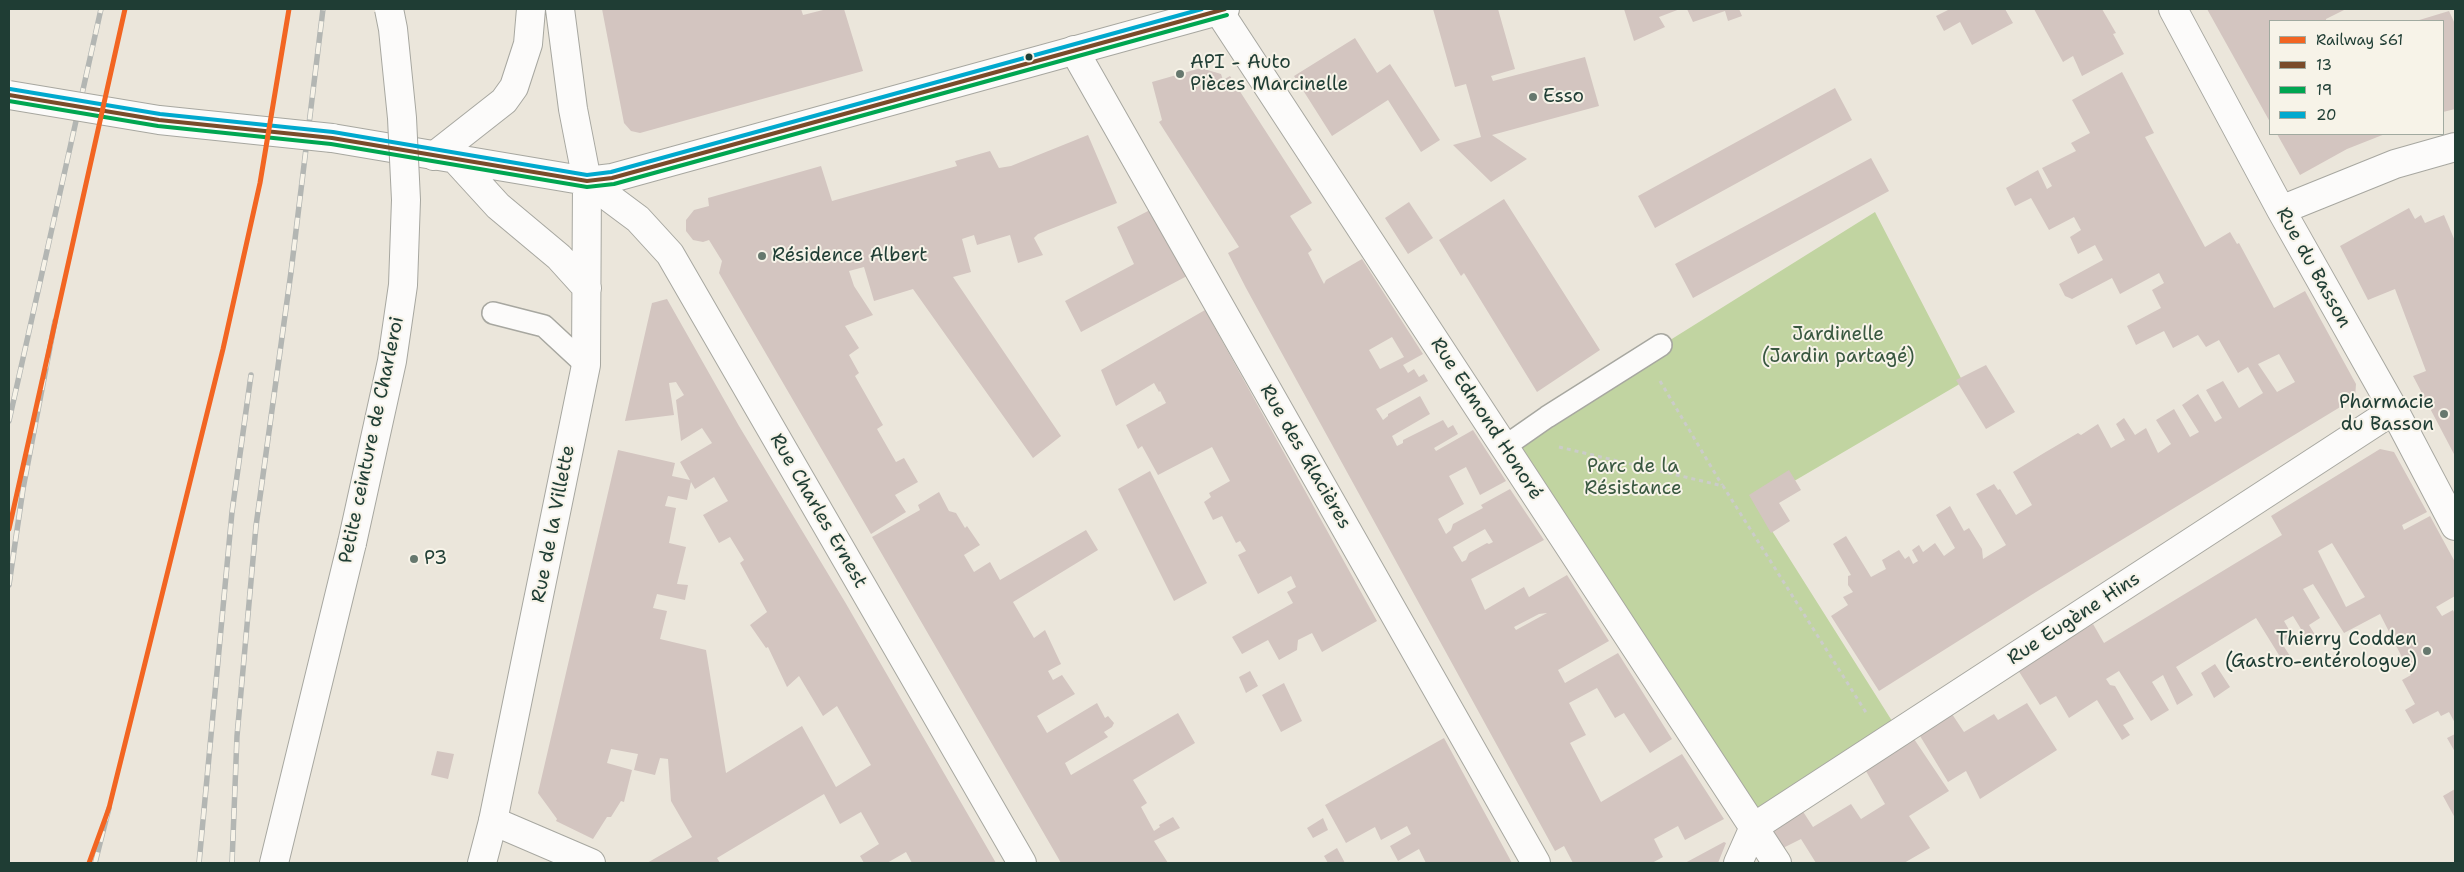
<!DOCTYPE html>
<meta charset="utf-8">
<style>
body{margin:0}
#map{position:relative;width:2464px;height:872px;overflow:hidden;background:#ebe6db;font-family:"Shantell Sans",sans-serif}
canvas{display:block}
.frame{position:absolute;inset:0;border:10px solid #1f3d34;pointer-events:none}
.legend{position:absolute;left:2269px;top:20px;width:175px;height:115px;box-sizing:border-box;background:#f7f3e8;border:1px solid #a1aaa0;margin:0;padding:6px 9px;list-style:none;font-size:15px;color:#1f3d34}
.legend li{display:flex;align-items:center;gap:10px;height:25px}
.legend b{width:25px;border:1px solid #a1aaa0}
</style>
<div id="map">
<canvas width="2464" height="872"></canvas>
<div class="frame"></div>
<ul class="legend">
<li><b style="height:6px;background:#f26522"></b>Railway S61</li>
<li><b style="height:6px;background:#7a4b2a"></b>13</li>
<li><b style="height:6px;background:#00a651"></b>19</li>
<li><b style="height:6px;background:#00a9ce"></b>20</li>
</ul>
</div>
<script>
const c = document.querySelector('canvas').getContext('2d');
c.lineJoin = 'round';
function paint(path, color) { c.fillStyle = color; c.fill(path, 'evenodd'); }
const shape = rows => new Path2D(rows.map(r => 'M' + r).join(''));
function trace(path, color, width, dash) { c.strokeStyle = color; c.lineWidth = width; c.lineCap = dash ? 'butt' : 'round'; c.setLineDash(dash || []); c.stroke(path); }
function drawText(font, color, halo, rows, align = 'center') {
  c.font = font + ' "Shantell Sans",sans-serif'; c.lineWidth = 4; c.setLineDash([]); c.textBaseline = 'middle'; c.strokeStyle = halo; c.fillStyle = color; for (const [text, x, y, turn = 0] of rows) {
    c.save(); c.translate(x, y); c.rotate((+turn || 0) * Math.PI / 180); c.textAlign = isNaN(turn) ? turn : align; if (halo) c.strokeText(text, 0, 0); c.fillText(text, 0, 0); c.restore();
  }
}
const green = shape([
 [1875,212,1963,382,1755,504,1899,732,1754,827,1504,447,1547,417]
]);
const building = shape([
 [602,9,801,9,803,15,827,9,844,9,863,71,640,133,631,131,624,123],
 [1433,9,1498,9,1515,69,1491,76,1493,81,1585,57,1599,106,1492,135,1527,159,1491,182,1453,145,1481,137,1466,84,1455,87],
 [1624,9,1680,9,1659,17,1665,27,1634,41],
 [1687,9,1739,9,1742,16,1728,21,1725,11,1693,22],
 [1950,9,2005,9,2013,23,1972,45,1960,22,1944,31,1936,16],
 [2034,9,2102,9,2116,33,2113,34,2124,54,2082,76,2073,56,2063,62],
 [2207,9,2346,9,2326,19,2326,21,2270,21,2270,122],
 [2449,11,2455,24,2455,109,2443,112,2443,21,2416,21],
 [1355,38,1377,73,1390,64,1440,140,1421,152,1388,100,1332,136,1294,76],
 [1201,68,1221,74,1223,80,1230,76,1312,203,1290,216,1312,250,1308,253,1324,284,1326,280,1362,259,1423,354,1403,365,1408,373,1414,369,1419,377,1424,374,1428,381,1376,409,1383,420,1388,416,1388,414,1420,396,1430,414,1392,436,1397,446,1403,443,1403,440,1443,420,1448,428,1453,425,1458,434,1434,448,1436,451,1473,430,1506,481,1480,495,1466,467,1449,476,1464,504,1438,519,1446,534,1451,530,1453,524,1483,508,1481,505,1510,489,1544,540,1471,579,1485,610,1524,587,1529,597,1567,575,1609,641,1558,670,1565,683,1618,653,1672,739,1650,753,1624,713,1615,718,1597,688,1569,703,1586,735,1570,743,1601,802,1682,754,1724,819,1685,840,1678,826,1654,839,1663,857,1652,863,1573,863,1564,846,1555,851,1246,288,1228,253,1239,247,1159,122,1162,120,1152,82],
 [1392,337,1404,357,1380,369,1369,350],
 [1485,529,1493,542,1489,544,1487,543,1469,553,1466,560,1462,562,1453,547],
 [1547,613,1516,630,1514,627,1539,614],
 [2122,72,2154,133,2145,137,2205,247,2230,232,2237,244,2239,243,2274,308,2305,291,2356,384,2355,398,2036,592,1879,691,1831,616,1848,605,1843,597,1853,592,1848,585,1848,576,1851,575,1833,544,1846,536,1871,577,1886,569,1882,560,1899,550,1905,559,1909,556,1913,564,1918,561,1912,550,1919,545,1923,552,1935,543,1944,556,1955,548,1936,515,1950,506,1964,531,1969,528,1982,549,1983,559,2006,545,1976,494,1994,484,1998,490,2000,489,2016,515,2032,505,2013,472,2044,453,2078,433,2081,435,2098,424,2111,448,2125,440,2116,424,2124,418,2135,435,2146,428,2158,453,2171,444,2156,420,2174,409,2190,437,2199,432,2182,405,2198,394,2215,422,2222,418,2206,390,2223,381,2239,408,2263,393,2248,367,2238,373,2219,340,2206,347,2198,335,2173,348,2164,331,2136,345,2127,326,2161,308,2152,290,2164,283,2159,273,2120,294,2112,278,2072,299,2065,296,2059,284,2103,260,2095,245,2078,254,2070,237,2081,230,2074,217,2049,230,2031,198,2015,206,2006,188,2038,170,2047,189,2052,186,2042,168,2076,151,2071,143,2090,133,2072,100],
 [2279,354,2295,382,2277,392,2258,364],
 [1835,88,1852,120,1655,228,1638,196],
 [2277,134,2385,134,2347,149,2300,175],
 [1088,135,1117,203,1038,234,1034,238,1043,255,1018,263,1010,235,977,245,974,235,962,239,971,272,953,277,1061,436,1033,458,913,289,874,301,864,267,849,271,854,286,873,315,845,326,859,348,849,355,859,373,855,376,883,425,877,429,896,462,904,458,918,482,895,495,906,512,871,534,719,273,722,261,709,240,703,242,693,240,686,231,686,220,694,210,709,206,708,198,821,166,832,201,957,166,955,161,990,151,999,168,1011,166],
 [1871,158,1889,191,1693,298,1675,264],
 [1504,199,1600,350,1537,392,1464,273,1461,276,1439,240],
 [1409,202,1433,238,1408,254,1385,218],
 [2409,208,2415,219,2421,215,2425,223,2444,215,2455,241,2455,456,2413,376,2426,371,2395,289,2368,300,2340,246],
 [1150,210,1187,276,1081,332,1065,301,1134,264,1117,227],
 [667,299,739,426,845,602,996,863,912,863,906,852,887,863,864,863,860,856,879,844,861,812,840,824,824,794,717,858,720,863,647,863,692,837,671,801,668,759,660,758,655,775,634,770,638,754,611,749,607,763,632,770,624,802,621,801,611,817,607,817,593,839,556,821,557,819,538,793,618,450,675,463,672,476,690,480,680,462,712,443,702,428,681,441,676,400,684,395,676,382,669,383,674,415,625,421,652,303],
 [714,477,728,501,703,515,719,543,730,537,744,560,740,563,767,612,750,625,766,648,768,647,787,687,799,676,823,716,837,706,871,765,836,787,802,726,726,773,706,650,660,639,667,611,653,608,657,594,685,600,688,585,677,584,686,547,669,543,676,508,665,506,668,496,687,500,691,482,695,489],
 [1205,310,1377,621,1322,652,1312,633,1298,640,1297,650,1279,660,1268,640,1242,654,1232,637,1293,603,1287,592,1296,587,1291,576,1258,594,1238,555,1246,551,1240,541,1236,543,1222,516,1213,520,1204,502,1211,497,1209,493,1230,481,1212,447,1158,475,1142,446,1138,449,1126,425,1166,403,1160,391,1159,392,1154,383,1116,406,1101,370],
 [1986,365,2015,412,1986,429,1956,380],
 [2380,449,2394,452,2427,512,2402,525,2404,530,2430,516,2455,562,2455,596,2436,607,2442,616,2453,610,2455,614,2455,723,2449,712,2441,716,2438,711,2413,724,2405,710,2415,704,2402,680,2411,675,2380,614,2344,633,2313,584,2303,589,2320,618,2309,625,2317,638,2309,642,2293,616,2284,621,2292,635,2281,642,2290,656,2282,660,2256,618,2176,667,2193,695,2177,705,2163,675,2152,682,2169,710,2151,721,2119,671,2106,679,2110,685,2115,686,2134,719,2123,725,2130,735,2122,740,2097,700,2069,718,2056,696,2040,705,2018,670,2093,624,2104,643,2282,535,2271,516],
 [2332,543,2365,597,2346,607,2318,551],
 [1789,470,1801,490,1779,503,1790,521,1771,533,1749,495],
 [1150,471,1207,583,1174,601,1118,489],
 [939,492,949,511,956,513,965,528,967,526,980,545,964,555,974,572,990,562,1000,580,1086,530,1098,550,1013,602,1034,638,1045,630,1061,664,1048,671,1053,680,1062,675,1075,694,1037,716,1047,733,1097,703,1105,718,1108,716,1114,723,1112,727,1104,732,1108,737,1065,763,1071,775,1178,713,1195,743,1133,780,1147,803,1141,807,1154,831,1160,827,1159,825,1173,817,1180,828,1154,841,1168,863,1061,863,1057,856,872,537,920,510,918,505],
 [2215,664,2230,687,2214,698,2201,673],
 [1250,671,1258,686,1246,693,1239,677],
 [1284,683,1302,721,1281,732,1262,695],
 [2027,703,2057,750,1980,799,1966,771,1948,782,1917,731,1950,711,1964,732,1994,714,1998,720],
 [2455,734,2455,752,2447,738],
 [1912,736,1949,791,1909,816,1930,848,1904,863,1816,863,1801,839,1783,848,1772,828,1802,810,1813,827,1851,804,1861,819,1885,804,1863,766],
 [1444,738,1512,863,1426,863,1419,849,1398,861,1390,846,1411,834,1407,826,1381,840,1375,827,1346,843,1325,805],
 [437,751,454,754,448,779,431,775],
 [2455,789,2455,818,2443,796],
 [1323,818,1328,830,1313,838,1307,828],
 [1724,842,1726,843,1718,863,1685,863],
 [1337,848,1345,863,1328,863,1324,856]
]);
const path = shape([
 [1660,381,1722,485],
 [1559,447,1723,486,1867,714]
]);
const lane = shape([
 [493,313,544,326,586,365],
 [1504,447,1547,417,1661,345]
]);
const street = shape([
 [560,9,573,109,587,181,638,219,670,254,1022,863],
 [2173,9,2281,210,2394,410,2455,526],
 [1218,10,1777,863],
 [1074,50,1536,863],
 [434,156,504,101,514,87,528,44,531,9],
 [2281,210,2395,164,2455,147],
 [493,821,591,863],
 [1754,827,2394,410],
 [1738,863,1754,827]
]);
const secondary = shape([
 [332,138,587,181,612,178,1225,9],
 [456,160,498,206,559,257,587,288],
 [482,863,493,821,586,365,587,181]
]);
const highway = shape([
 [274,863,352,543]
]);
const rail = shape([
 [9,421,101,9],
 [9,585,23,489,55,321],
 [95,863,109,808],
 [199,863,232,512,251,375],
 [232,863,237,736,256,526,291,272,323,9]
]);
const secondaryBridge = shape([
 [9,95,159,120,332,138]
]);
const highwayBridge = shape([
 [352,543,392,361,403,285,406,200,402,118,393,29,389,9]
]);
const bus1 = shape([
 [9,95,159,120,332,138,587,181,612,178,1225,9]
]);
const bus2 = shape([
 [9,101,158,126,331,144,587,187,614,184,1227,15]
]);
const bus3 = shape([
 [10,89,160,114,333,132,587,175,611,172,1202,9]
]);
const rail1 = shape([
 [9,529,125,9],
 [89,863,109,808,223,349,260,183,289,9]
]);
const markers = [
 [1029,57,4.5,"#1f3d34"],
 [1180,74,5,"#66786e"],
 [1533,97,5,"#66786e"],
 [762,256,5,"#66786e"],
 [2444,414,5,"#66786e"],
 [414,559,5,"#66786e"],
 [2427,651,5,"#66786e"]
];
const poiNames = [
 ["API - Auto",1190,63],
 ["Pièces Marcinelle",1190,85],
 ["Esso",1543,97],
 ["Résidence Albert",772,256],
 ["Pharmacie",2434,403,"right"],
 ["du Basson",2434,425,"right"],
 ["P3",424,559],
 ["Thierry Codden",2417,640,"right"],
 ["(Gastro-entérologue)",2417,662,"right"]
];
const streetNames = [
 ["Rue du Basson",2313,268,61],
 ["Rue Edmond Honoré",1486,419,57],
 ["Petite ceinture de Charleroi",372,440,-78],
 ["Rue des Glacières",1305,457,60],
 ["Rue Charles Ernest",818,511,60],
 ["Rue de la Villette",554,524,-79],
 ["Rue Eugène Hins",2074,619,-33]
];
const parkNames = [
 ["Jardinelle",1838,335],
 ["(Jardin partagé)",1838,357],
 ["Parc de la",1633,467],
 ["Résistance",1633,489]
];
paint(green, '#c1d4a1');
paint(building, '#d3c5c0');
trace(lane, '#a7a7a0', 24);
trace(street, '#a7a7a0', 30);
trace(secondary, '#a7a7a0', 30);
trace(highway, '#a7a7a0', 30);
trace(path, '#cbccc9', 3, [4, 4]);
trace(lane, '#fcfbfa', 21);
trace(street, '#fcfbfa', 28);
trace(secondary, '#fcfbfa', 28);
trace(highway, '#fcfbfa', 28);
trace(rail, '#b3b6b3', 5.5);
trace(rail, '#f7f3e8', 4, [11]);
trace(secondaryBridge, '#a7a7a0', 30, []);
trace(highwayBridge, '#a7a7a0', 30, []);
trace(secondaryBridge, '#fcfbfa', 28);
trace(highwayBridge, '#fcfbfa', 28);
trace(bus1, '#7a4b2a', 4);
trace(bus2, '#00a651', 4);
trace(bus3, '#00a9ce', 4);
trace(rail1, '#f26522', 5);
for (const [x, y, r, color] of markers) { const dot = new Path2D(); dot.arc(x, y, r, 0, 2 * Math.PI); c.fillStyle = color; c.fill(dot); trace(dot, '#f7f3e8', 2); }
drawText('19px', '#1f3d34', '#f7f3e8', poiNames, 'left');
drawText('19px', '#1f3d34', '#f7f3e8', streetNames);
drawText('19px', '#395840', '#f7f3e8', parkNames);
</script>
